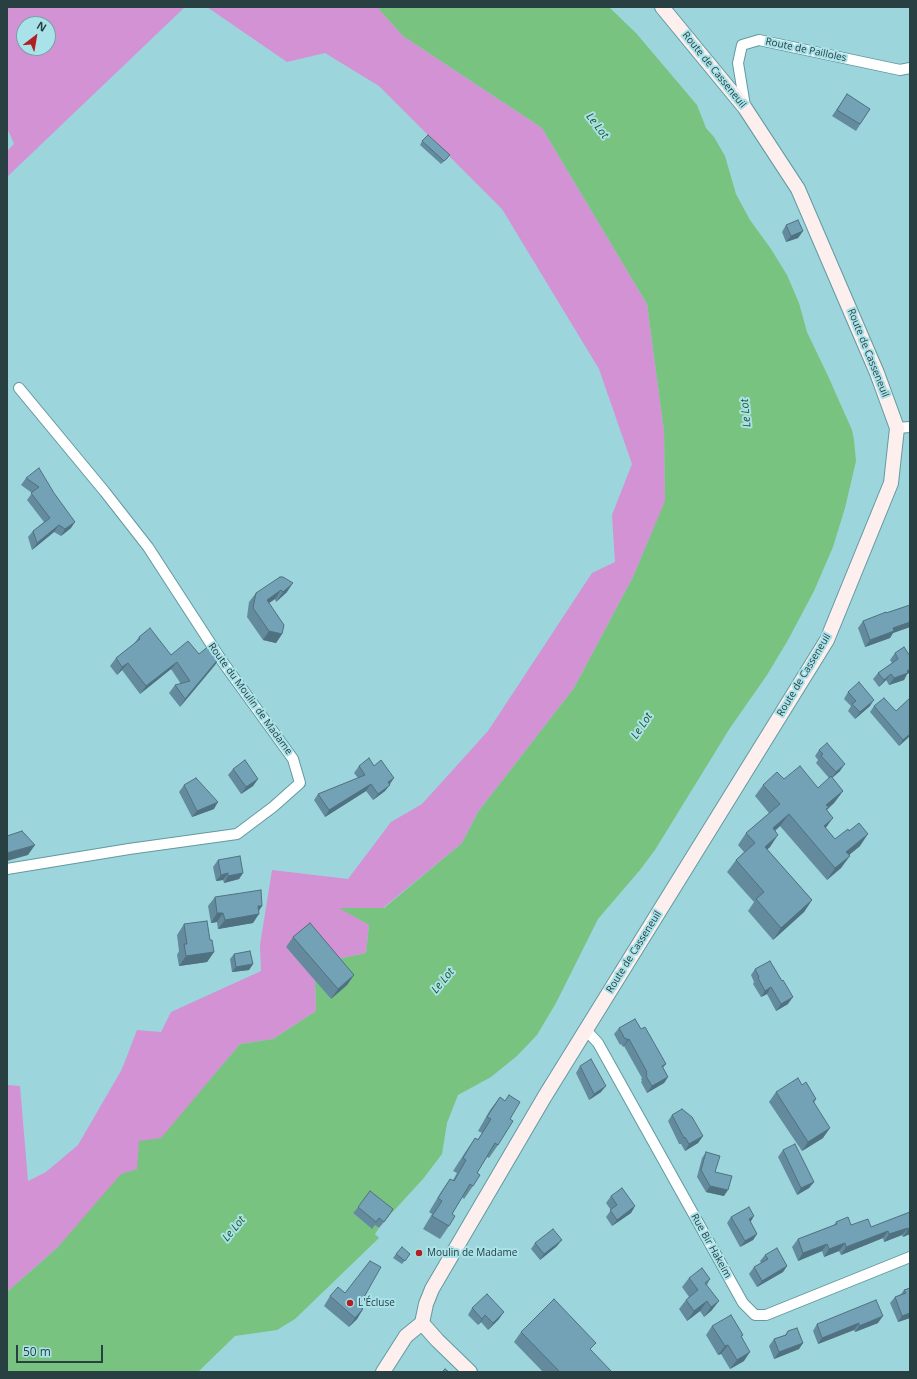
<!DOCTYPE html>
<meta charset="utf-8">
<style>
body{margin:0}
#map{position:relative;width:917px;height:1379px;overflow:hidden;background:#9dd5dc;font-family:"Open Sans",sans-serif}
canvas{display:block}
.frame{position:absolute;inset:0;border:8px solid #294043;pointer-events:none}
.north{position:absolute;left:16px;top:16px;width:40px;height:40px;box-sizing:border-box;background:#aae2e9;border:1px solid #76a1a7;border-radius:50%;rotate:31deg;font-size:11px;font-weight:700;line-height:16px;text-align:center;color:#294043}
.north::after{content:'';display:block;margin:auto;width:14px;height:18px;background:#b01f21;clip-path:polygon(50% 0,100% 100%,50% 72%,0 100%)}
.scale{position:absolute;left:16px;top:1345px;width:87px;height:18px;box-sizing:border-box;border:2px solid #294043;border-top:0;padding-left:5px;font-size:12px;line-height:14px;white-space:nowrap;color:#294043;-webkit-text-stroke:3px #aae2e9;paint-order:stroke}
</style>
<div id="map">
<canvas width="917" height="1379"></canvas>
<div class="frame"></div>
<div class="north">N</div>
<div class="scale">50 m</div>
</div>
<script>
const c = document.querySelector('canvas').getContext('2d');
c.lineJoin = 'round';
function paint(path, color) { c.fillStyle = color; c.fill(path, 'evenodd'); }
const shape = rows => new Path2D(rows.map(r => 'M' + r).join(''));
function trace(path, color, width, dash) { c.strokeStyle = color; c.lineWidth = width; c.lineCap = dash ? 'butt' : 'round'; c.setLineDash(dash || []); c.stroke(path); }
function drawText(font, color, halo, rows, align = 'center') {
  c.font = font + ' "Open Sans",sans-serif'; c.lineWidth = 4; c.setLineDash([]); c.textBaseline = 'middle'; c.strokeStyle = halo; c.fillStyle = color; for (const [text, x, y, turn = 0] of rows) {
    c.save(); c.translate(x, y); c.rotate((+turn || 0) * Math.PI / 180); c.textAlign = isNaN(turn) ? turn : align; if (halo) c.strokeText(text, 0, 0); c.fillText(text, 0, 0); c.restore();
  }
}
const green = shape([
 [7,7,185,7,7,177,7,151,14,144,9,132,7,130],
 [24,24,48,24,48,48,24,48],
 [207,7,377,7,403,36,542,128,647,304,664,431,665,502,633,577,574,688,478,812,462,843,383,908,340,908,369,925,366,953,338,959,286,947,315,980,316,1011,273,1039,240,1044,161,1139,137,1169,58,1247,7,1292,7,1085,20,1086,28,1181,46,1172,78,1145,122,1069,137,1030,161,1032,171,1012,261,971,260,945,272,870,348,879,391,822,422,804,488,731,592,573,615,562,612,515,632,464,599,369,502,209,379,86,325,53,287,62]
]);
const water = shape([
 [377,7,609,7,636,33,697,105,706,128,714,137,725,156,736,194,750,220,771,249,787,275,799,303,807,332,828,376,852,430,854,440,856,461,845,508,833,547,814,591,788,640,767,675,730,728,655,850,640,870,598,919,556,1003,537,1035,517,1056,491,1077,458,1095,447,1123,442,1154,423,1179,389,1216,365,1198,353,1213,371,1228,375,1225,379,1228,375,1234,379,1238,295,1319,277,1330,235,1336,198,1372,7,1372,7,1292,58,1247,121,1174,137,1169,139,1141,161,1138,240,1044,273,1039,316,1011,315,980,331,999,338,959,366,953,369,925,339,908,384,908,462,843,478,812,574,688,633,577,665,501,664,431,647,304,542,128,403,36]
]);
const street = shape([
 [745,106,738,63,742,45,759,40,900,70,910,68],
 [897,428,910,427],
 [7,869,129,849,237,834,273,807,300,783,293,759,222,661,148,547,105,492,19,388],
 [586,1030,598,1043,743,1303,755,1315,766,1315,910,1257]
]);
const secondary = shape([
 [422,1323,426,1304,432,1289,545,1096,827,640,891,483,897,428,877,373,798,189,745,108,662,7],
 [422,1323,437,1340,470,1372],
 [383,1372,406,1336,422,1323]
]);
const wall = shape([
 [847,94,870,109,856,131,832,116],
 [422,141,448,158,441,164,420,145],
 [786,225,803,231,798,238,786,242,782,232],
 [39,468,71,528,61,536,54,532,32,550,28,537,33,531,44,522,27,500,32,493,21,485,26,478],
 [283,577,287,592,276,602,275,599,269,603,282,634,276,643,263,640,247,617,249,602,256,593],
 [910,605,910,627,893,633,890,638,865,647,858,628,863,621],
 [139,637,171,655,199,654,220,657,215,665,180,707,169,693,175,685,181,684,171,669,140,694,122,670,117,675,110,666,116,658,133,645],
 [895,653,907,674,904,680,889,685,886,680,879,687,873,679,878,673,892,663,890,660],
 [848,692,870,706,855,719,848,711,851,706,844,699],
 [910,698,910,736,899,746,870,712,874,706,896,711],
 [819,750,840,771,832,778,843,791,834,803,827,810,826,828,835,839,860,846,849,855,841,868,827,880,780,826,775,831,770,847,767,849,812,900,804,912,773,940,748,911,754,902,727,872,736,860,744,852,738,845,746,833,769,813,755,796,763,785,784,779,818,788,829,778,816,763,818,760,815,756],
 [359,766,374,766,389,784,385,791,373,800,366,791,325,817,314,800,318,794,358,778,354,773],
 [233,769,258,779,253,786,241,794,228,775],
 [184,785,214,809,192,817,179,792],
 [218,860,243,873,239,879,224,883,223,880,216,881,213,867],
 [215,897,262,906,259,911,253,923,218,929,217,922,211,923,208,906],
 [184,924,210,940,214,952,207,962,179,966,177,955,179,951,177,935],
 [293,937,354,975,347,985,331,999,286,947],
 [234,954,253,964,249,970,232,972,230,959],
 [755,969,788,1004,776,1011,767,994,761,997,753,984,754,982,751,975],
 [619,1028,641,1029,666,1064,663,1068,668,1077,664,1083,647,1093,641,1082,642,1081,641,1079,642,1078,624,1046,623,1047,621,1044,620,1045,614,1034],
 [580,1066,601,1092,589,1100,576,1073],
 [802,1085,816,1099,814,1103,823,1138,802,1151,769,1102,776,1092],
 [509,1095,510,1119,498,1145,489,1158,487,1157,477,1173,473,1186,464,1199,462,1197,452,1214,449,1226,440,1239,423,1229,432,1214,429,1212,441,1192,450,1179,453,1180,457,1173,453,1171,466,1151,475,1138,478,1139,482,1133,478,1131,490,1110,500,1097,505,1101],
 [672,1115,703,1136,698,1143,685,1151,681,1144,679,1144,668,1121],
 [783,1150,814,1182,809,1188,797,1195,778,1157],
 [706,1152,715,1172,724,1196,706,1192,697,1177,702,1158],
 [611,1196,635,1206,631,1213,612,1226,606,1217,611,1210,606,1203],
 [358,1207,389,1216,379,1228,375,1225,372,1229,353,1213],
 [910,1212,910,1234,903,1237,902,1235,884,1242,883,1238,841,1255,839,1251,824,1257,822,1251,798,1261,792,1247,798,1239,834,1225,836,1222,851,1225,871,1227],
 [731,1217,750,1222,757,1234,753,1240,740,1247,727,1223],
 [535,1243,557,1246,540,1260,531,1249],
 [396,1254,410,1254,402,1264,393,1258],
 [765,1255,787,1266,783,1272,757,1287,749,1274,754,1267,761,1263,760,1261],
 [689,1278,710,1279,707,1285,712,1310,704,1317,700,1311,687,1321,679,1309,686,1300,689,1297,682,1287],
 [910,1288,910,1318,898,1322,890,1303,895,1297,901,1294,904,1290],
 [330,1296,363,1309,357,1319,349,1327,324,1306],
 [472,1308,499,1319,488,1330,481,1322,478,1325,468,1315],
 [878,1323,855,1332,854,1330,818,1344,813,1331,817,1324],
 [712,1326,742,1337,744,1361,730,1369,721,1354,718,1355,706,1335],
 [788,1331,803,1343,799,1349,774,1359,769,1346,774,1339,785,1335],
 [521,1332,612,1372,543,1372,514,1342]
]);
const shadedWall = shape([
 [803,231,798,238,786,242,791,236],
 [75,522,71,528,61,536,65,529],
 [59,525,54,532,32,550,37,543],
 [293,583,287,592,276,602,283,592],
 [281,590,275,599,260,609,267,600],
 [910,622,910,627,893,633,890,638,865,647,870,640,893,628],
 [269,631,282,634,276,643,263,640],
 [220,657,215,665,180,707,185,699],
 [177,662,171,669,140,694,146,686],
 [128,663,122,670,117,675,122,667],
 [910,669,910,673,907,674,904,680,889,685,894,678],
 [891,674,886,680,879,687,884,680],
 [874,700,870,706,855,719,860,712],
 [910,734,910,736,899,746,903,740],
 [845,764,840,771,831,779,836,772],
 [394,778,390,784,383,789,388,782],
 [258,779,253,786,241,794,246,787],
 [371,784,366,791,325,817,329,810],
 [390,785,385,791,373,800,378,794],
 [843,791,834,803,828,808,820,819,826,805],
 [218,802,214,809,192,817,197,811],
 [789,814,780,826,764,840,773,828],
 [833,818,825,829,824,826],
 [868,834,860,846,838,864,846,852],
 [778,835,770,847,757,859,765,847],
 [35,845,28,855,7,861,7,853],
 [850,856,841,868,827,880,835,868],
 [228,873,223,880,216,881,221,875],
 [243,873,239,879,224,883,228,876],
 [812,900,804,912,773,940,781,928],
 [258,906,262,906,256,914,259,914,253,923,218,929,225,920],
 [217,913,223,913,217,922,211,923],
 [214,952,207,962,179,966,186,956],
 [253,964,249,970,232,972,236,967],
 [354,975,347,985,331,999,338,989],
 [771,987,767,994,761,997,765,991],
 [793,997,788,1004,776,1011,781,1004],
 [629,1039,624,1046,623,1047,627,1040],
 [668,1077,664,1083,647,1093,652,1086],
 [606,1086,601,1092,589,1100,594,1094],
 [830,1128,823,1138,802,1151,808,1142],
 [703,1136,698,1143,685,1151,689,1144],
 [814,1182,809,1188,797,1195,801,1188],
 [710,1186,728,1190,724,1196,706,1192],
 [635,1206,631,1213,612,1226,617,1220],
 [754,1216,750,1223,749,1219],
 [908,1228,902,1235,884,1242,889,1234],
 [908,1229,910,1229,910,1234,903,1237],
 [888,1231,883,1238,841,1255,846,1247],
 [757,1234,753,1240,740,1247,745,1241],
 [562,1240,557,1246,540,1260,544,1254],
 [845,1243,839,1251,824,1257,829,1249],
 [827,1244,822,1251,798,1261,803,1253],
 [787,1266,783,1272,757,1287,762,1281],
 [707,1301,700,1311,687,1321,694,1311],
 [719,1301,712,1310,704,1317,711,1307],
 [363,1309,357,1319,349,1327,355,1318],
 [504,1312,499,1319,488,1330,493,1323],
 [910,1313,910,1318,898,1322,902,1316],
 [485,1315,481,1322,478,1325,482,1319],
 [883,1316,878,1323,855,1332,859,1326],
 [859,1323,854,1330,818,1344,822,1338],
 [803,1343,799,1349,774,1359,779,1352],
 [728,1345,721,1354,718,1355,725,1346],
 [750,1352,744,1361,730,1369,737,1360]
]);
const building = shape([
 [847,94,870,109,860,124,837,110,847,94],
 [428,135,450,155,444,161,422,141,428,135],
 [798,220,803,231,791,236,786,225,798,220],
 [39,468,54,493,75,522,65,529,59,525,37,543,33,531,50,518,31,493,39,487,26,478,39,468],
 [280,577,283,577,293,583,283,592,281,590,267,600,284,625,282,634,269,631,253,608,256,593,280,577],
 [910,605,910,622,893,628,894,631,870,640,863,621,886,612,886,613,910,605],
 [150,628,171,655,188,641,199,654,210,645,220,657,185,699,175,685,190,681,177,662,146,686,128,663,122,667,116,658,140,639,139,637,150,628],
 [904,647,910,656,910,669,907,671,908,673,894,678,891,674,884,680,878,673,898,659,895,653,904,647],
 [859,682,874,700,860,712,852,704,856,701,848,692,859,682],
 [884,698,896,711,910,698,910,734,903,740,874,706,884,698],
 [827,743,845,764,836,772,821,756,823,754,819,750,827,743],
 [369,758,374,766,381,760,394,778,388,782,390,785,378,794,371,784,329,810,318,794,365,775,359,766,369,758],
 [245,760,258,779,246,787,233,769,245,760],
 [800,766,818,788,831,776,843,791,826,805,829,807,826,809,833,818,824,826,835,839,848,829,849,831,859,823,868,834,846,852,850,856,835,868,789,814,773,828,778,835,765,847,812,900,781,928,756,899,764,892,736,860,755,843,746,833,780,804,763,785,777,772,784,779,800,766],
 [196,778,218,802,197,811,184,785,196,778],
 [22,831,35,845,7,853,7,836,22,831],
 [240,856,243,873,228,876,228,873,221,875,218,860,240,856],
 [261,890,262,906,258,906,259,914,225,920,223,913,217,913,215,897,261,890],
 [207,921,210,940,212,940,214,952,186,956,184,944,187,944,184,924,207,921],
 [310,923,354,975,338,989,293,937,310,923],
 [250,951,253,964,236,967,234,954,250,951],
 [770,961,782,981,783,980,793,997,781,1004,771,987,765,991,758,978,759,977,755,969,770,961],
 [635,1019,641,1029,645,1027,666,1064,662,1066,668,1077,652,1086,646,1076,647,1075,646,1073,647,1072,629,1039,627,1040,626,1038,625,1039,619,1028,635,1019],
 [591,1059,606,1086,594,1094,580,1066,591,1059],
 [798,1078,802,1085,806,1082,816,1099,813,1101,830,1128,808,1142,776,1092,798,1078],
 [509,1095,520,1102,510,1119,513,1121,498,1145,495,1143,477,1173,480,1175,473,1186,470,1184,452,1214,455,1216,449,1226,432,1216,442,1201,438,1198,450,1179,454,1181,466,1160,463,1158,475,1138,478,1140,491,1119,487,1117,500,1097,505,1101,509,1095],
 [682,1109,692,1117,703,1136,689,1144,685,1137,684,1138,672,1115,682,1109],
 [795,1144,814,1182,801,1188,783,1150,795,1144],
 [706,1152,720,1156,715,1172,732,1176,728,1190,710,1186,701,1170,706,1152],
 [622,1188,635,1206,617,1220,610,1210,617,1205,611,1196,622,1188],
 [370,1191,393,1209,384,1222,379,1218,376,1222,358,1207,370,1191],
 [749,1207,754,1216,749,1219,757,1234,745,1241,731,1217,749,1207],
 [910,1212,910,1229,908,1229,908,1228,889,1234,888,1231,846,1247,845,1243,829,1249,827,1244,803,1253,798,1239,837,1224,836,1222,848,1217,851,1225,868,1219,871,1227,910,1212],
 [553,1229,562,1240,544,1254,535,1243,553,1229],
 [402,1247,410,1254,405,1261,396,1254,402,1247],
 [777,1248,787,1266,762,1281,754,1267,768,1259,765,1255,777,1248],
 [370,1261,381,1267,359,1306,363,1309,355,1318,330,1296,338,1287,345,1293,370,1261],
 [702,1268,710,1279,705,1283,719,1301,711,1307,707,1301,694,1311,686,1300,698,1290,689,1278,702,1268],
 [910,1288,910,1313,902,1316,895,1297,906,1293,904,1290,910,1288],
 [487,1294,504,1312,493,1323,485,1315,482,1319,472,1308,487,1294],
 [554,1299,596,1343,590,1349,612,1372,560,1372,521,1332,554,1299],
 [876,1300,883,1316,859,1326,859,1323,822,1338,817,1324,876,1300],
 [731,1315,743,1335,741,1336,750,1352,737,1360,728,1345,725,1346,712,1326,731,1315],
 [797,1328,803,1343,779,1352,774,1339,786,1335,788,1331,797,1328],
 [445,1369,449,1372,442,1372,445,1369]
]);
const markers = [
 [419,1253,4,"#b01f21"],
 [350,1303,4,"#b01f21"]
];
const streetNames = [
 ["Route de Pailloles",806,50,12],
 ["Route de Casseneuil",714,70,51],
 ["Route de Casseneuil",868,353,68],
 ["Route de Casseneuil",804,675,-59],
 ["Route du Moulin de Madame",250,699,54],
 ["Route de Casseneuil",634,952,-58],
 ["Rue Bir Hakeim",711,1246,61]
];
const poiNames = [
 ["Moulin de Madame",427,1253],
 ["L'Écluse",358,1303]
];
const waterNames = [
 ["Le Lot",597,126,52],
 ["Le Lot",746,413,-95],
 ["Le Lot",642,726,-56],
 ["Le Lot",443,981,-50],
 ["Le Lot",234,1229,-50]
];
paint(green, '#d292d3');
paint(water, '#79c380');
trace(street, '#6399a0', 12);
trace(secondary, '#6399a0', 16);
trace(street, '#fff', 10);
trace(secondary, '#fdefed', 14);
paint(wall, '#638b9d');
paint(shadedWall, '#50717f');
paint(building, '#73a2b6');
trace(building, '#50717f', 1);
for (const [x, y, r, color] of markers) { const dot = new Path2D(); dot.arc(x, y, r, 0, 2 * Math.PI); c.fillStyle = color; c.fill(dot); trace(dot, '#aae2e9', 1.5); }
drawText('10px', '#294043', '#aae2e9', streetNames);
drawText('10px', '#294043', '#aae2e9', poiNames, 'left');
drawText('italic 11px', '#1c5024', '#aae2e9', waterNames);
</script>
